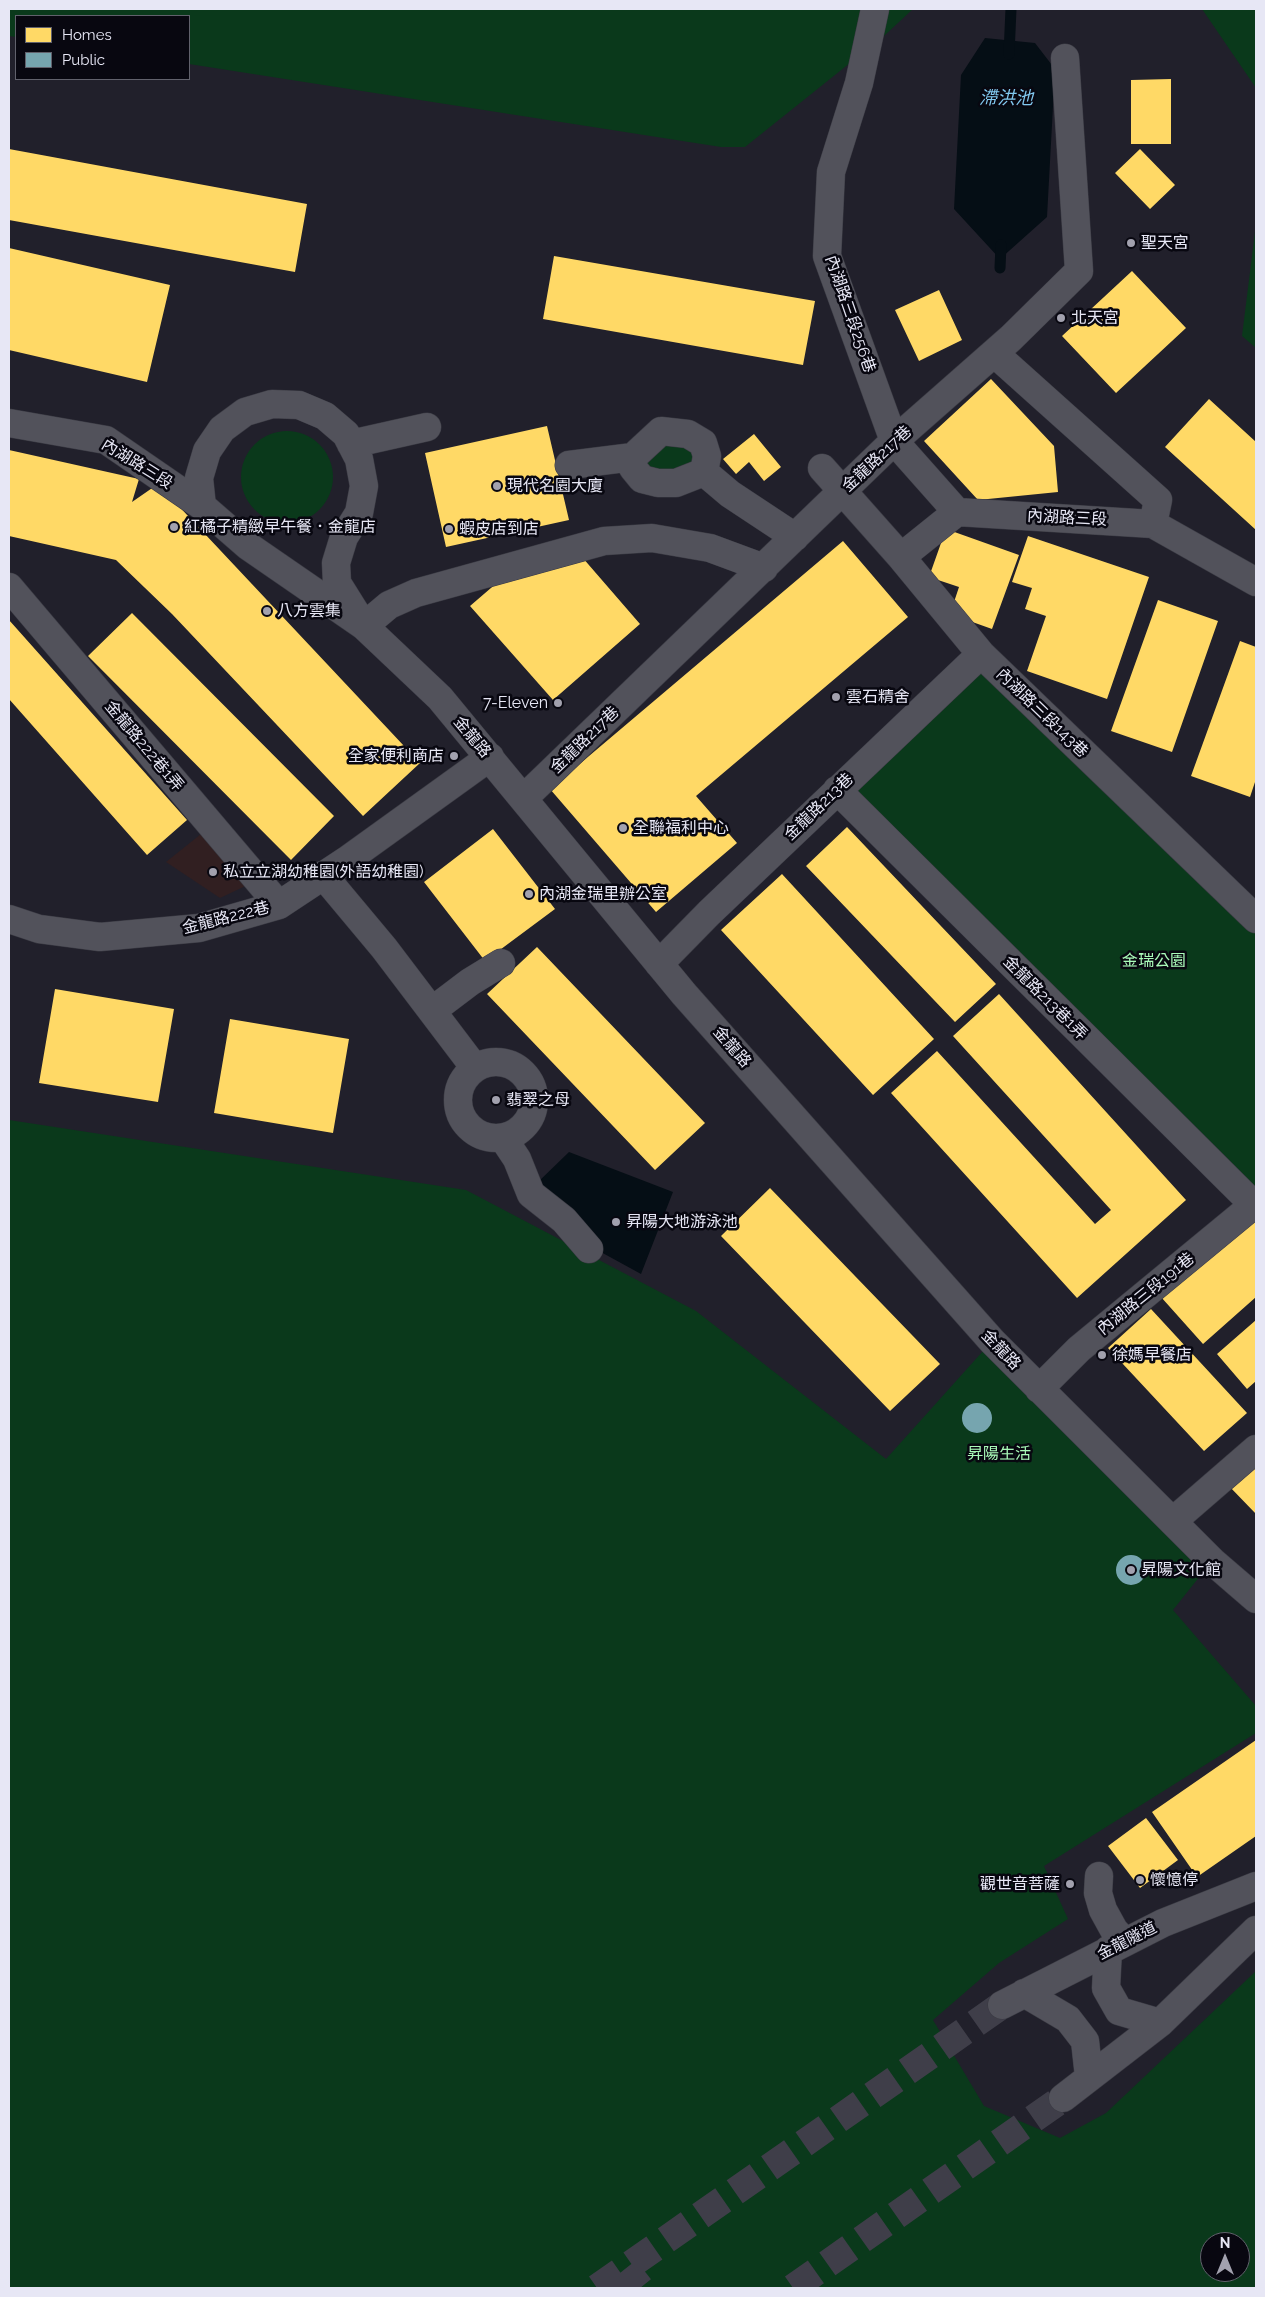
<!DOCTYPE html>
<meta charset="utf-8">
<style>
body{margin:0}
#map{position:relative;width:1265px;height:2297px;overflow:hidden;background:#21202b;font-family:Raleway,sans-serif}
canvas{display:block}
.frame{position:absolute;inset:0;border:10px solid #e7e7f5;pointer-events:none}
.legend{position:absolute;left:15px;top:15px;width:175px;height:65px;box-sizing:border-box;background:#080710;border:1px solid #61616c;margin:0;padding:6px 9px;list-style:none;font-size:15px;color:#e7e7f5}
.legend li{display:flex;align-items:center;gap:10px;height:25px}
.legend b{width:25px;border:1px solid #61616c}
.north{position:absolute;left:1200px;top:2232px;width:50px;height:50px;box-sizing:border-box;background:#080710;border:1px solid #61616c;border-radius:50%;rotate:0deg;font-size:14px;font-weight:700;line-height:20px;text-align:center;color:#e7e7f5}
.north::after{content:'';display:block;margin:auto;width:18px;height:22px;background:#a2a1ae;clip-path:polygon(50% 0,100% 100%,50% 72%,0 100%)}
</style>
<div id="map">
<canvas width="1265" height="2297"></canvas>
<div class="frame"></div>
<ul class="legend">
<li><b style="height:14px;background:#ffd966"></b>Homes</li>
<li><b style="height:14px;background:#76a5af"></b>Public</li>
</ul>
<div class="north">N</div>
</div>
<script>
const c = document.querySelector('canvas').getContext('2d');
c.lineJoin = 'round';
function paint(path, color) { c.fillStyle = color; c.fill(path, 'evenodd'); }
const shape = rows => new Path2D(rows.map(r => 'M' + r).join(''));
function trace(path, color, width, dash) { c.strokeStyle = color; c.lineWidth = width; c.lineCap = dash ? 'butt' : 'round'; c.setLineDash(dash || []); c.stroke(path); }
function drawText(font, color, halo, rows, align = 'center') {
  c.font = font + ' Raleway,"Noto Sans TC",sans-serif'; c.lineWidth = 5; c.setLineDash([]); c.textBaseline = 'middle'; c.strokeStyle = halo; c.fillStyle = color; for (const [text, x, y, turn = 0] of rows) {
    c.save(); c.translate(x, y); c.rotate((+turn || 0) * Math.PI / 180); c.textAlign = isNaN(turn) ? turn : align; if (halo) c.strokeText(text, 0, 0); c.fillText(text, 0, 0); c.restore();
  }
}
const education = shape([
 [206,830,254,882,220,898,166,862]
]);
const green = shape([
 [9,9,913,9,885,35,745,147,721,147,189,64,189,16,16,16,16,37,9,36],
 [1202,9,1256,9,1256,88],
 [1256,224,1256,348,1242,336],
 '241 477a46 46 0 1 1 92 0a46 46 0 1 1-92 0Z',
 [661,439,693,443,694,470,652,473,643,460],
 [981,654,1256,919,1256,1203,837,790],
 [9,1120,466,1190,696,1311,886,1459,992,1341,1212,1561,1173,1610,1256,1706,1256,1733,1044,1866,1068,1919,999,1963,933,2020,984,2106,1060,2138,1106,2113,1256,1971,1256,2288,9,2288],
 [1210,2242,1240,2242,1240,2272,1210,2272]
]);
const water = shape([
 [985,38,1035,43,1055,69,1047,217,1000,259,954,209,961,75],
 [569,1152,673,1192,641,1274,599,1251,536,1184]
]);
const homes = shape([
 [1171,79,1171,144,1131,144,1131,80],
 [9,149,307,204,295,272,9,220],
 [1140,149,1175,185,1150,209,1115,173],
 [9,248,170,285,147,382,9,350],
 [554,256,815,301,803,365,543,319],
 [1132,271,1186,328,1116,393,1062,336],
 [939,290,962,340,919,361,895,310],
 [991,379,1054,446,1058,492,978,500,924,441],
 [1209,399,1256,442,1256,530,1165,447],
 [547,426,569,520,446,547,425,453],
 [754,434,781,467,764,481,749,462,736,474,723,459],
 [9,450,139,479,132,502,158,484,420,763,363,816,172,614,116,560,9,536],
 [946,529,1019,555,992,629,950,614,959,587,929,577],
 [1028,536,1149,577,1107,699,1027,671,1046,616,1025,609,1032,588,1012,582],
 [843,541,908,617,696,796,737,843,656,912,550,789],
 [569,542,640,624,553,700,470,606,527,557],
 [1158,600,1218,621,1172,752,1111,731],
 [132,613,334,816,291,860,88,656],
 [9,620,187,820,147,855,9,699],
 [1240,641,1256,647,1256,779,1250,797,1191,776],
 [847,827,996,984,955,1022,806,866],
 [493,829,555,909,485,961,424,882],
 [782,874,934,1039,873,1095,721,930],
 [537,947,705,1123,655,1170,487,994],
 [55,989,174,1009,158,1102,39,1083],
 [999,994,1186,1200,1077,1298,891,1093,937,1051,1095,1224,1111,1210,953,1036],
 [230,1019,349,1039,333,1133,214,1113],
 [770,1188,940,1364,890,1411,721,1236],
 [1256,1214,1256,1297,1203,1344,1161,1297],
 [1151,1309,1247,1413,1204,1451,1108,1348],
 [1256,1320,1256,1381,1247,1389,1217,1354],
 [1256,1458,1256,1514,1228,1485],
 [1256,1740,1256,1836,1197,1877,1152,1812],
 [1146,1818,1178,1860,1140,1888,1108,1846]
]);
const public = shape([
 '962 1418a15 15 0 1 1 30 0a15 15 0 1 1-30 0Z',
 '1116 1570a15 15 0 1 1 30 0a15 15 0 1 1-30 0Z'
]);
const stream = shape([
 [1009,54,1011,9],
 [1000,268,1001,245]
]);
const minorTunnel = shape([
 [625,2269,640,2288],
 [597,2288,1002,2005],
 [793,2288,1063,2098]
]);
const minor = shape([
 [875,9,859,83,831,172,827,256,894,441,957,512,1153,524,1256,582],
 [994,353,1158,500,1153,524],
 [9,423,106,440,202,506,248,546,364,626,440,698,684,994,992,1341,1212,1561,1256,1599],
 [661,431,688,434,703,443,707,456,704,472,676,483,658,483,642,479,633,468,633,457,661,431],
 [351,444,427,427],
 [569,465,633,457],
 [822,468,901,557,981,654,1256,919],
 [704,472,730,494,795,537],
 [202,506,199,478,207,451,222,429,245,412,272,404,299,405,325,416,346,434,359,459,364,486,359,513,344,537,336,563,337,583,357,615],
 [901,557,957,512],
 [9,587,279,905],
 [364,626,389,605,416,593,604,541,652,538,710,548,764,568],
 [837,790,1254,1205],
 [524,798,894,441,1011,338,1079,271,1065,58],
 [323,875,384,948,475,1068],
 [9,919,39,929,100,937,199,928,279,905,347,860,490,757],
 [659,964,709,913,981,654],
 [433,1010,470,982,501,963],
 '458 1100a38 38 0 1 1 76 0a38 38 0 1 1-76 0Z',
 [503,1138,517,1159,531,1194,564,1220,589,1249],
 [1039,1389,1079,1349,1256,1203],
 [1173,1521,1256,1449],
 [1099,1876,1098,1893,1103,1910,1114,1930,1125,1942],
 [1108,1950,1106,1988,1119,2011,1160,2023],
 [1024,1993,1068,2019,1085,2041,1089,2077],
 [1002,2005,1163,1923,1256,1886],
 [1063,2098,1160,2023,1256,1930]
]);
const markers = [
 [1131,243,5,"#a2a1ae"],
 [1061,318,5,"#a2a1ae"],
 [497,486,5,"#a2a1ae"],
 [174,527,5,"#a2a1ae"],
 [449,529,5,"#a2a1ae"],
 [267,611,5,"#a2a1ae"],
 [836,697,5,"#a2a1ae"],
 [558,703,5,"#a2a1ae"],
 [454,756,5,"#a2a1ae"],
 [623,828,5,"#a2a1ae"],
 [213,872,5,"#a2a1ae"],
 [529,894,5,"#a2a1ae"],
 [496,1100,5,"#a2a1ae"],
 [616,1222,5,"#a2a1ae"],
 [1102,1355,5,"#a2a1ae"],
 [1131,1570,5,"#a2a1ae"],
 [1140,1880,5,"#a2a1ae"],
 [1070,1884,5,"#a2a1ae"]
];
const poiNames = [
 ["聖天宮",1141,243],
 ["北天宮",1071,318],
 ["現代名園大廈",507,486],
 ["紅橘子精緻早午餐．金龍店",184,527],
 ["蝦皮店到店",459,529],
 ["八方雲集",277,611],
 ["雲石精舍",846,697],
 ["7-Eleven",548,703,"right"],
 ["全家便利商店",444,756,"right"],
 ["全聯福利中心",633,828],
 ["私立立湖幼稚園(外語幼稚園)",223,872],
 ["內湖金瑞里辦公室",539,894],
 ["翡翠之母",506,1100],
 ["昇陽大地游泳池",626,1222],
 ["徐媽早餐店",1112,1355],
 ["昇陽文化館",1141,1570],
 ["懷憶停",1150,1880],
 ["觀世音菩薩",1060,1884,"right"]
];
const streetNames = [
 ["內湖路三段256巷",850,314,71],
 ["金龍路217巷",877,459,-43],
 ["內湖路三段",137,464,32],
 ["內湖路三段",1067,518,3],
 ["內湖路三段143巷",1042,713,44],
 ["金龍路",472,737,50],
 ["金龍路217巷",585,740,-44],
 ["金龍路222巷1弄",144,746,50],
 ["金龍路213巷",819,807,-44],
 ["金龍路222巷",226,918,-14],
 ["金龍路213巷1弄",1045,998,45],
 ["金龍路",732,1047,49],
 ["內湖路三段191巷",1146,1294,-39],
 ["金龍路",1001,1350,46],
 ["金龍隧道",1127,1941,-27]
];
const parkNames = [
 ["金瑞公園",1154,961],
 ["昇陽生活",999,1454]
];
const waterNames = [
 ["滯洪池",1006,99]
];
paint(education, '#311f21');
paint(green, '#0a391b');
paint(water, '#050e15');
paint(homes, '#ffd966');
paint(public, '#76a5af');
trace(stream, '#050e15', 11);
trace(minorTunnel, '#3f3e49', 28, [28, 14]);
trace(minor, '#3b3b44', 29);
trace(minor, '#52525b', 28);
for (const [x, y, r, color] of markers) { const dot = new Path2D(); dot.arc(x, y, r, 0, 2 * Math.PI); c.fillStyle = color; c.fill(dot); trace(dot, '#080710', 2); }
drawText('16px', '#e7e7f5', '#080710', poiNames, 'left');
drawText('16px', '#e7e7f5', '#080710', streetNames);
drawText('16px', '#aafbb9', '#080710', parkNames);
drawText('italic 18px', '#82c9f0', '#080710', waterNames);
</script>
